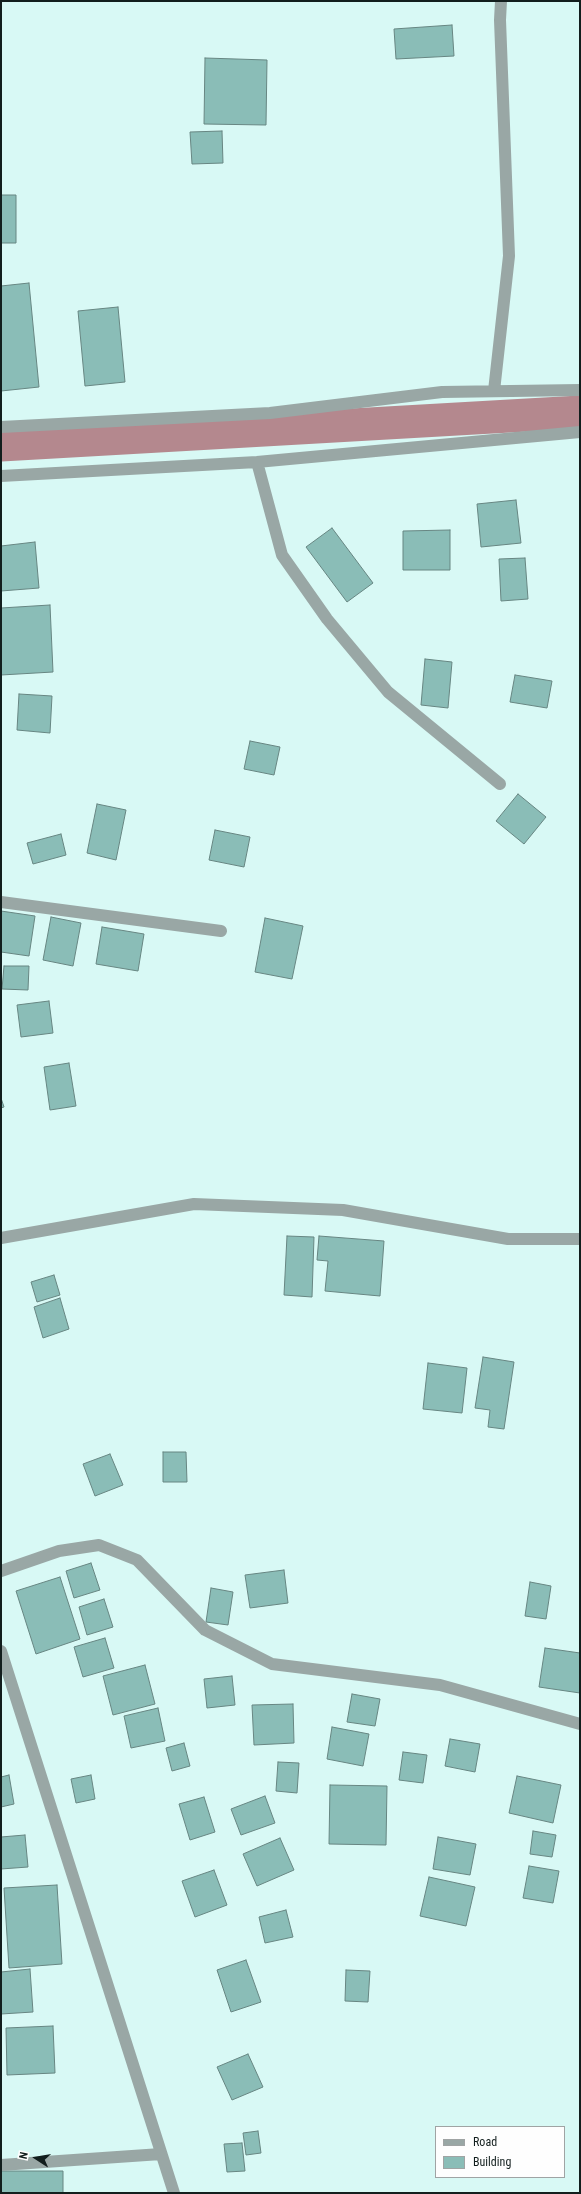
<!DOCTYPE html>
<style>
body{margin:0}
#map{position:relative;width:581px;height:2194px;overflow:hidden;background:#d8f9f5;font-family:"Roboto Condensed",sans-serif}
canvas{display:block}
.frame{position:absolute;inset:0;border:2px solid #121e1d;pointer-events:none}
.legend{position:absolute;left:435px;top:2126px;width:130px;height:52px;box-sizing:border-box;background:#fefefe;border:1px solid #a0a4a4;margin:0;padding:5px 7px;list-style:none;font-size:12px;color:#121e1d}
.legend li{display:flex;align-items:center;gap:8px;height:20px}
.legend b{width:20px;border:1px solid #a0a4a4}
.north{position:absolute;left:16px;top:2138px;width:40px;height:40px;-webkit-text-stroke:3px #fefefe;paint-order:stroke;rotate:282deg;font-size:11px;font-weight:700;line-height:16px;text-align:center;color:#121e1d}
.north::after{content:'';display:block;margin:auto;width:14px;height:18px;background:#121e1d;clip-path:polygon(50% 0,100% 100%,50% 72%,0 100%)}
</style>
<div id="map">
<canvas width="581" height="2194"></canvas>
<div class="frame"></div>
<ul class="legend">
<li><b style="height:5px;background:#99a7a5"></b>Road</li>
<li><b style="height:11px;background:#8abdb7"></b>Building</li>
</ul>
<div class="north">N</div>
</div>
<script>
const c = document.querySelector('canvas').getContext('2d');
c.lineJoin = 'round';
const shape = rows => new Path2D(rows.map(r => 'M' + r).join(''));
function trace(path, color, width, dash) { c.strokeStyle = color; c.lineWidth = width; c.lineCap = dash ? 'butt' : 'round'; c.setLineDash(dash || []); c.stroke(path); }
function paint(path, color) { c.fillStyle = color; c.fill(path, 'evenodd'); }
const canal = shape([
 [1,445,580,412]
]);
const building = shape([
 [452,25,454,56,396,59,394,29,452,25],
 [205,58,267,60,266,125,204,124,205,58],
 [222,131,223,163,192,164,190,132,222,131],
 [1,195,16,195,16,243,1,243,1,195],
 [29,283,39,387,1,391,1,286,29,283],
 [118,307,125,382,85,386,78,311,118,307],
 [516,500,521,543,481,547,477,504,516,500],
 [332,528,373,583,347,602,306,547,332,528],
 [450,530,450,570,403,570,403,531,450,530],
 [35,542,39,588,1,591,1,546,35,542],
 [525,558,528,599,501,601,499,559,525,558],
 [50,605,53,672,1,675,1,608,50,605],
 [425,659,452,662,448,708,421,705,425,659],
 [515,675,552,681,547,708,510,702,515,675],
 [19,694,52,696,50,733,17,730,19,694],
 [250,741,280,747,274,775,244,769,250,741],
 [518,794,546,817,524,844,496,821,518,794],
 [97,804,126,810,116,860,87,853,97,804],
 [215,830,250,837,244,867,209,860,215,830],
 [61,834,66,855,33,864,27,843,61,834],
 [1,911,35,916,29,956,1,952,1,911],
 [51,917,81,923,73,966,43,960,51,917],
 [265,918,303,926,292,979,255,972,265,918],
 [102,927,144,934,138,971,96,964,102,927],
 [4,966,29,966,28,990,2,989,4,966],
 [49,1001,53,1033,21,1037,17,1005,49,1001],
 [69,1063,76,1106,50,1110,44,1067,69,1063],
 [1,1098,4,1107,1,1108,1,1098],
 [287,1236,314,1237,312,1297,284,1295,287,1236],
 [319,1236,384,1241,380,1296,325,1291,328,1261,317,1260,319,1236],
 [54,1275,60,1295,37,1302,31,1282,54,1275],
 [60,1298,69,1329,43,1338,34,1307,60,1298],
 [483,1357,514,1362,504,1429,488,1427,490,1410,475,1408,483,1357],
 [428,1363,467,1368,462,1413,423,1409,428,1363],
 [163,1452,186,1452,187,1482,163,1482,163,1452],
 [110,1454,123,1485,95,1496,83,1464,110,1454],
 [91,1563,100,1590,74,1598,66,1571,91,1563],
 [284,1570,288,1603,250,1608,245,1575,284,1570],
 [60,1577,80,1639,36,1654,16,1591,60,1577],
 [530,1582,551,1586,546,1619,525,1616,530,1582],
 [211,1588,233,1592,228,1625,206,1622,211,1588],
 [104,1599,113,1627,87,1635,79,1607,104,1599],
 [105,1638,114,1668,83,1677,74,1647,105,1638],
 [545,1648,580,1653,580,1693,539,1687,545,1648],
 [145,1665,155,1704,113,1715,103,1676,145,1665],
 [232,1676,235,1705,207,1708,204,1679,232,1676],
 [352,1694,380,1699,375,1726,347,1722,352,1694],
 [293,1704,294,1743,254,1745,252,1705,293,1704],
 [158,1708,165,1741,131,1748,124,1716,158,1708],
 [332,1727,369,1734,363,1766,327,1759,332,1727],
 [450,1739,480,1744,475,1772,445,1766,450,1739],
 [184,1743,190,1766,172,1771,166,1748,184,1743],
 [403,1752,427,1755,423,1783,399,1780,403,1752],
 [278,1762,299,1763,297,1793,276,1791,278,1762],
 [9,1775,14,1804,1,1807,1,1777,9,1775],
 [91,1775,95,1799,76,1803,71,1779,91,1775],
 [517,1776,561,1785,553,1823,509,1813,517,1776],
 [330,1785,387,1786,386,1845,329,1844,330,1785],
 [265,1796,275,1823,241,1835,231,1809,265,1796],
 [204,1797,215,1832,190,1840,179,1804,204,1797],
 [533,1831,556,1835,552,1857,530,1854,533,1831],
 [25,1835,28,1867,1,1869,1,1837,25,1835],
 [438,1837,476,1844,470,1875,433,1869,438,1837],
 [280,1838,294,1870,257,1886,243,1854,280,1838],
 [529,1866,559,1871,553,1903,523,1898,529,1866],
 [214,1870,227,1905,195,1917,182,1881,214,1870],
 [429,1877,475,1887,466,1926,420,1916,429,1877],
 [57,1885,62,1964,9,1968,4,1888,57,1885],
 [286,1910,293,1937,265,1943,259,1917,286,1910],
 [246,1960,261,2002,231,2012,217,1970,246,1960],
 [30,1969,33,2012,1,2014,1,1972,30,1969],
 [346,1970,370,1971,368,2002,345,2001,346,1970],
 [53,2026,55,2073,7,2075,6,2028,53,2026],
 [248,2054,263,2087,232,2100,217,2067,248,2054],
 [258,2131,261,2153,246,2155,243,2133,258,2131],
 [242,2143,245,2171,227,2172,224,2144,242,2143],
 [1,2171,63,2171,63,2193,1,2193,1,2171]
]);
const minor = shape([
 [494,391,509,256,500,20,501,1],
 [1,427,270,413,442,392,580,390],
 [257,462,282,555,327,619,388,692,500,784],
 [1,476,257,462,580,432],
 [1,902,221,931],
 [1,1238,194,1204,343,1210,508,1239,580,1239],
 [1,1571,59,1551,99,1545,137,1560,205,1630,272,1664,440,1685,580,1724],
 [1,1651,174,2193],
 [1,2165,161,2154]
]);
trace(canal, '#b4888e', 33);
paint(building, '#8abdb7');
trace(building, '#678682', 1);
trace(minor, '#99a7a5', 12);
</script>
